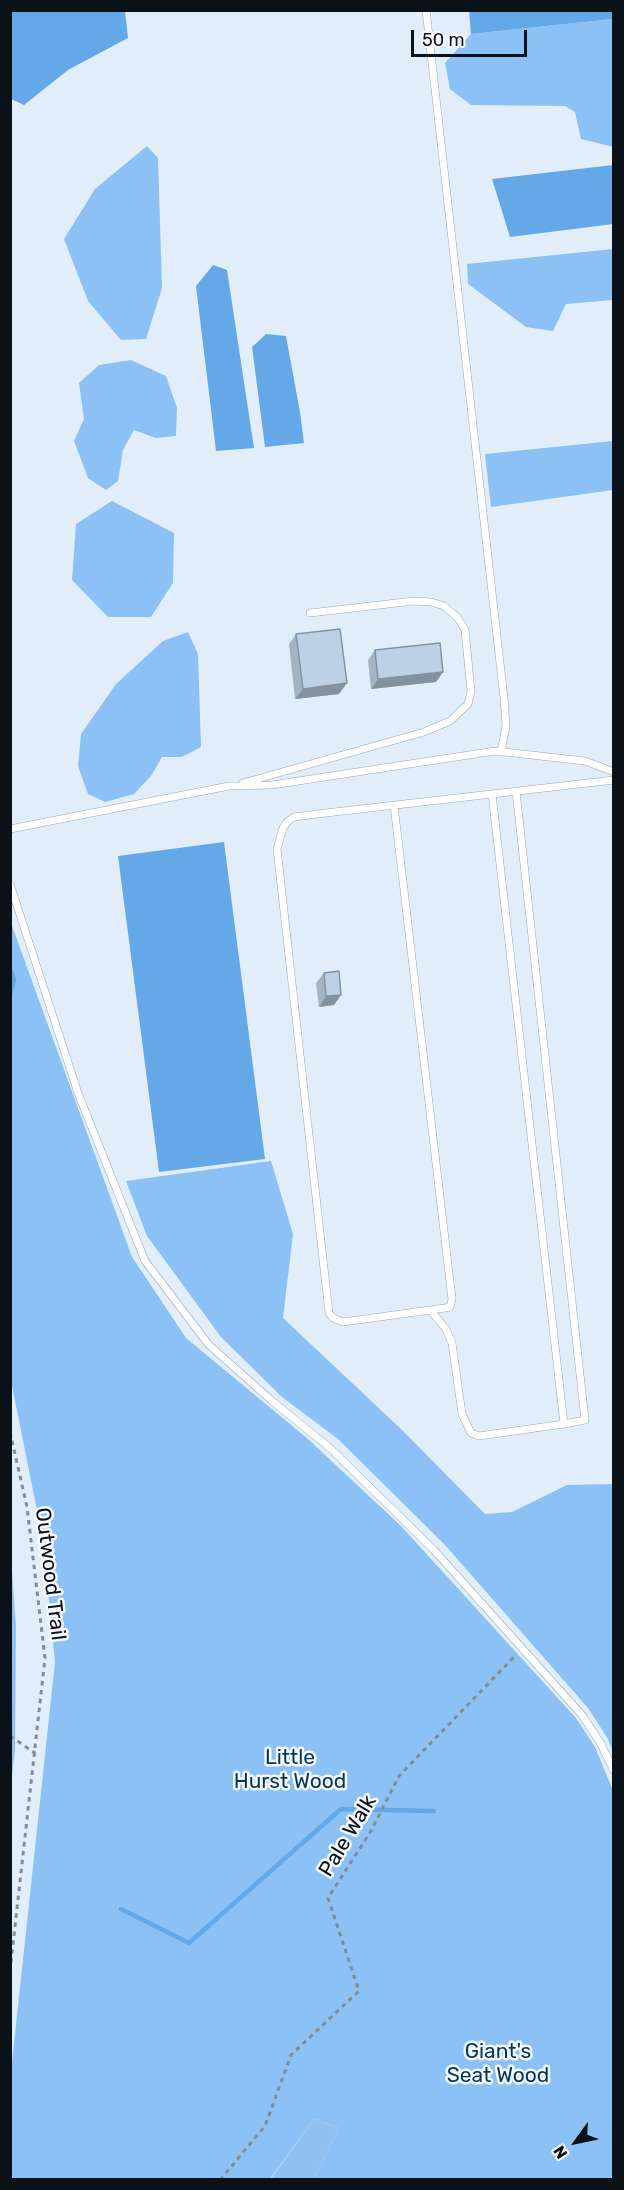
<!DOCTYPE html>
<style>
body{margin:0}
#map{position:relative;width:624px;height:2190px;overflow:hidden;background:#e1eefa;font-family:Rubik,sans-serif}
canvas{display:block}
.frame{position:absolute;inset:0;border:12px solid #0a1118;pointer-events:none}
.north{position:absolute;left:546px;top:2112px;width:60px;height:60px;-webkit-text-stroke:4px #f6fafe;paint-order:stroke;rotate:237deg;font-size:16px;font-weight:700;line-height:24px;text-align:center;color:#0a1118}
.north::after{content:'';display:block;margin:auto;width:21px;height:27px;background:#0a1118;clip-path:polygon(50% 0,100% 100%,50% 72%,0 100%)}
.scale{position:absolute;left:411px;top:30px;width:116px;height:27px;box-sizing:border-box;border:3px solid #0a1118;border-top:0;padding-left:8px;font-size:18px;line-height:21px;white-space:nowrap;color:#0a1118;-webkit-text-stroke:4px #f6fafe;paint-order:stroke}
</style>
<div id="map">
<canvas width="624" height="2190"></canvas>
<div class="frame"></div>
<div class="north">N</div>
<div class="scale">50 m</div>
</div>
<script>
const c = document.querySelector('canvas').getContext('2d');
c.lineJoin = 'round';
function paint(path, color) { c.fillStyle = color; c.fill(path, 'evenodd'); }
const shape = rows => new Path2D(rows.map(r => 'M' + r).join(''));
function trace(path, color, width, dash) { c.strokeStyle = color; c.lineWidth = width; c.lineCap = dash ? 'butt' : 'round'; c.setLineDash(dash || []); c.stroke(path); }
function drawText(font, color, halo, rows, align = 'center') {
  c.font = font + ' Rubik,sans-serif'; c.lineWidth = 5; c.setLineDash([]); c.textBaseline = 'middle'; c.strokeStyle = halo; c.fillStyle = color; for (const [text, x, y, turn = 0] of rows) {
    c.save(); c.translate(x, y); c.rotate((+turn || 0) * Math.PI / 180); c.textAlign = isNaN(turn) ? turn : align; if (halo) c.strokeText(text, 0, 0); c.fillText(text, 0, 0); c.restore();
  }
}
const green = shape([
 [314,2119,339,2128,314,2179,270,2180]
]);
const forest = shape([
 [613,19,613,147,581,139,575,112,565,106,471,105,450,89,445,63,471,34],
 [147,146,158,158,162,288,146,339,121,340,88,301,64,239,95,189],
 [613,249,613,300,566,304,553,331,526,327,468,284,467,264],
 [131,360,166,376,177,408,176,436,156,438,134,430,123,450,118,481,106,490,88,478,74,441,84,419,79,383,99,365],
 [613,441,613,490,491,507,485,454],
 [112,501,174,533,173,583,151,617,108,617,72,580,76,524],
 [188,632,198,654,201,747,182,757,162,757,151,776,134,794,105,802,88,794,78,766,81,734,116,684,163,641],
 [11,923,132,1257,186,1338,308,1439,401,1526,576,1718,595,1747,614,1793,613,2179,314,2179,339,2128,314,2119,270,2179,11,2179,11,2071,55,1662,43,1540,11,1381],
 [271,1161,293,1234,283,1318,401,1429,485,1514,512,1512,567,1485,613,1484,613,1752,608,1739,588,1708,445,1545,338,1439,282,1397,221,1337,147,1236,126,1181],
 [10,1543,16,1627,15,1750,11,1785]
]);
const water = shape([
 [10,11,125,11,128,38,68,70,24,105,11,99],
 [469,11,613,11,613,19,471,34],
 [613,165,613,224,510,237,492,179],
 [213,265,227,270,254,448,216,451,196,286],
 [266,334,286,336,300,412,304,443,265,447,252,347],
 [224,842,265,1159,159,1172,118,856]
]);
const stream = shape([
 [10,995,14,980,11,971],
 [121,1909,189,1943,341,1809,434,1811]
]);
const path = shape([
 [10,1432,27,1507,45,1658,10,1971],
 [10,1736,35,1753],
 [220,2180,265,2126,291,2055,359,1991,328,1898,371,1831,399,1776,515,1656]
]);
const service = shape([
 [426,10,504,698,506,726,501,752],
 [243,783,424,732,450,721,468,704,471,691,465,630,457,617,444,606,431,602,414,601,310,613],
 [516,791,585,1420,564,1424],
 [394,805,452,1299,450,1307,445,1308,343,1322,333,1318,329,1313,277,849,283,828,287,822,294,817,317,814,492,794,614,780],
 [10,829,229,786,272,785,495,751,585,761,614,772],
 [10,884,78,1093,145,1261,209,1345,271,1400,330,1448,434,1550,582,1715,601,1744,614,1771],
 [430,1310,446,1329,452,1343,462,1414,471,1433,479,1436,564,1424,492,794]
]);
const wall = shape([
 [296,634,339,694,295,699,289,644],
 [375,650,443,672,436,682,371,689,368,660],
 [324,973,341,995,334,1005,319,1007,316,983]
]);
const shadedWall = shape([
 [443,672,436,682,371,689,378,679],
 [347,683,339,694,295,699,303,689],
 [341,995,334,1005,319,1007,326,996]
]);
const building = shape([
 [340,629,347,683,303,689,296,634,340,629],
 [440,643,443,672,378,679,375,650,440,643],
 [339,971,341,995,326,996,324,973,339,971]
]);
const streetNames = [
 ["Outwood Trail",50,1574,83],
 ["Pale Walk",348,1836,-59]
];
const parkNames = [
 ["Little",290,1758],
 ["Hurst Wood",290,1782],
 ["Giant's",498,2052],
 ["Seat Wood",498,2076]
];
paint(green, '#91c1f0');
paint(forest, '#8bc1f5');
paint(water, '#64a8e8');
trace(stream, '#64a8e8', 4.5);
trace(service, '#94a8bb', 8);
trace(path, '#828c96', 3, [4.5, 4.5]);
trace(service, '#fff', 7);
paint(wall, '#a2b4c5');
paint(shadedWall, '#8492a0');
paint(building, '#bcd1e5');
trace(building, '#8492a0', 1.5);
drawText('21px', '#0a1118', '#f6fafe', streetNames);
drawText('21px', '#00365e', '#f6fafe', parkNames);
</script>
